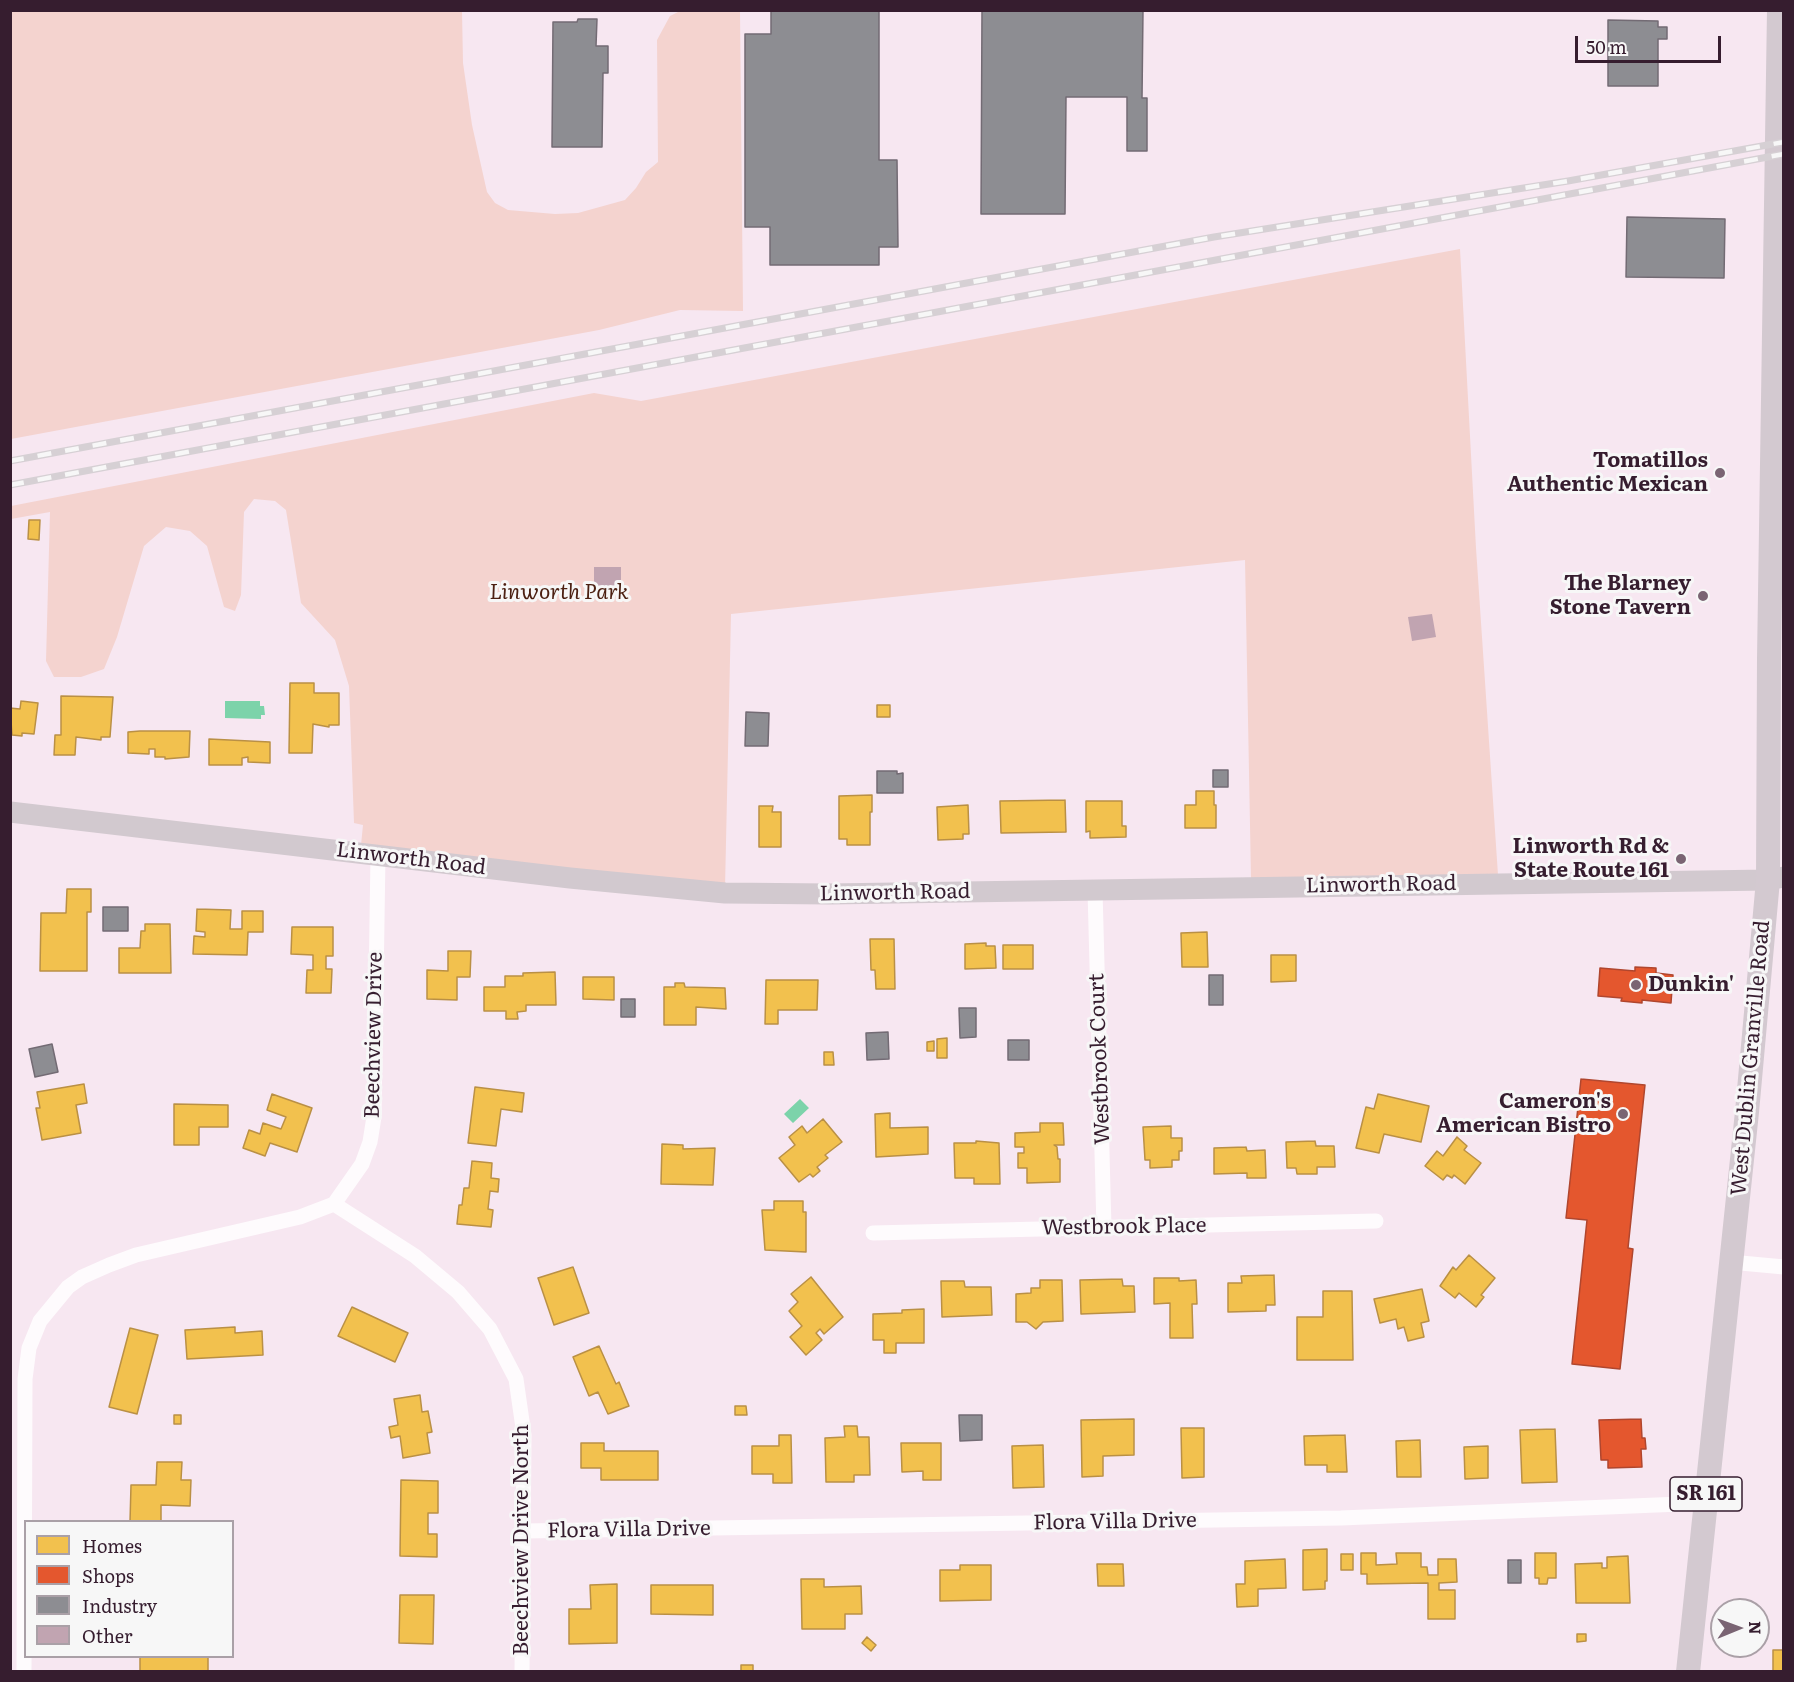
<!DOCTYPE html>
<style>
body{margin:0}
#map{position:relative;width:1794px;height:1682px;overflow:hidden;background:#f7e7f1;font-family:Literata,serif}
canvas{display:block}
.frame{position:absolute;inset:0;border:12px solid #361d2f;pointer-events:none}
.legend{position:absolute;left:24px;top:1520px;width:210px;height:138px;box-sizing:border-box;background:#f7f7f7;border:2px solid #aaa0a7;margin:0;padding:8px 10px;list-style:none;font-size:18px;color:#361d2f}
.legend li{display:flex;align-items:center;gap:12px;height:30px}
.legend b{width:30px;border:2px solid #aaa0a7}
.north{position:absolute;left:1710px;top:1598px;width:60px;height:60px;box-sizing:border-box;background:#f7f7f7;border:2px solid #aaa0a7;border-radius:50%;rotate:89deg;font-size:16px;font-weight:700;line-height:24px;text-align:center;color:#361d2f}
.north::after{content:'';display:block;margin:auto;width:21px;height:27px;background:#7a6473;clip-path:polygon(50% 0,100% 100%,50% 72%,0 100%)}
.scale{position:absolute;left:1575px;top:36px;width:146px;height:27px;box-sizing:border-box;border:3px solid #361d2f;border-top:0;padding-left:8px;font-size:18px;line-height:21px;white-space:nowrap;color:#361d2f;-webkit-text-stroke:4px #f7f7f7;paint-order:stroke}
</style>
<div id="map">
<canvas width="1794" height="1682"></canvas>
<div class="frame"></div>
<ul class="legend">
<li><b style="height:16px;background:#f2c14e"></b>Homes</li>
<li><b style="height:16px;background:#e4572e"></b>Shops</li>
<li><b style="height:16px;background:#8d8d92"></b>Industry</li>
<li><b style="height:16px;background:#c1a4b1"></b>Other</li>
</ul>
<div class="north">N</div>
<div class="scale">50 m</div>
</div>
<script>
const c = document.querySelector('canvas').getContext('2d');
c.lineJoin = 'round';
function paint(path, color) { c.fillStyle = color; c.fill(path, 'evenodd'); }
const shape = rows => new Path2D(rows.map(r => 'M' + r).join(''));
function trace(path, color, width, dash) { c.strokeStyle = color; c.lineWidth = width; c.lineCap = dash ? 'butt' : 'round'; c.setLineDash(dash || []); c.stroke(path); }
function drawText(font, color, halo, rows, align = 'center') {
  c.font = font + ' Literata,serif'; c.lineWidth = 6; c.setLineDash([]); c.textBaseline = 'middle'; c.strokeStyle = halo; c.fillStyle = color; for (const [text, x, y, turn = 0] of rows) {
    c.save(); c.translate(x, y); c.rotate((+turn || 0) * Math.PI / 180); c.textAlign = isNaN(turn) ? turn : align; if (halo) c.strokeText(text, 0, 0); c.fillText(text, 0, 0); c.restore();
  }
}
const green = shape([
 [11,10,462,11,463,63,472,125,487,192,495,203,508,210,555,214,578,213,625,200,636,188,646,172,658,162,657,40,670,16,680,11,740,11,743,311,680,310,599,330,11,439],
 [1460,249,1476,548,1498,875,1251,878,1245,560,731,614,725,888,361,845,363,825,354,823,349,686,335,640,301,603,286,510,275,501,254,499,244,512,241,595,235,611,224,607,207,546,190,531,166,527,144,546,117,637,104,669,81,677,54,677,46,661,50,512,11,519,11,506,594,393,641,401]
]);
const water = shape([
 [225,701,260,701,260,706,264,706,265,715,261,715,261,719,225,718],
 [800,1099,809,1108,793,1123,784,1114]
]);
const homes = shape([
 [29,520,40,520,39,540,28,539,29,520],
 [290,683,314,683,314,693,339,693,339,725,329,725,329,727,313,724,312,753,289,753,290,683],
 [61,696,113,697,110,737,101,737,101,740,76,737,75,755,54,755,55,735,61,735,61,696],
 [21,701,38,703,34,734,22,733,22,736,12,735,10,708,20,709,21,701],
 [877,705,890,705,890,717,877,717,877,705],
 [140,731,190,731,189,757,165,759,165,757,155,757,155,749,149,749,149,754,128,753,128,732,140,731],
 [209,739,270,742,270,763,248,762,248,757,242,758,242,765,209,765,209,739],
 [1196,791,1214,791,1214,805,1216,805,1216,828,1185,828,1185,805,1196,805,1196,791],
 [872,795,872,812,870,812,870,845,847,845,847,839,839,839,839,796,872,795],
 [1065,800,1066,832,1001,833,1000,801,1065,800],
 [1086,801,1122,801,1122,826,1126,826,1126,837,1090,838,1090,831,1086,832,1086,801],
 [968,805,969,834,963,834,963,839,938,840,937,807,968,805],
 [759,806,773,806,772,812,781,812,781,847,759,847,759,806],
 [67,889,91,889,91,912,87,912,87,971,40,971,41,913,66,913,67,889],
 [197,909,231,910,230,929,242,929,242,911,263,911,263,932,248,932,247,955,193,954,194,936,205,937,205,932,196,931,197,909],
 [145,924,170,924,171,973,119,973,119,948,140,948,141,931,145,931,145,924],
 [292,927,333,927,333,956,326,956,326,969,332,969,331,993,306,993,307,970,313,970,313,955,291,954,292,927],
 [1207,932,1208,967,1182,967,1181,933,1207,932],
 [870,939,894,939,895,989,876,989,875,970,871,970,870,939],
 [986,943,986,946,995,946,996,968,965,969,965,944,986,943],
 [1003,945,1033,945,1033,969,1003,969,1003,945],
 [448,951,471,951,470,977,457,977,457,1000,427,999,427,970,448,971,448,951],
 [1271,955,1296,955,1296,981,1271,982,1271,955],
 [555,972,556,1005,526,1005,526,1011,517,1012,518,1019,506,1019,506,1011,484,1011,484,987,505,987,505,976,523,976,523,973,555,972],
 [583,977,614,977,614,1000,583,999,583,977],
 [766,980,818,980,817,1010,778,1010,778,1024,765,1024,766,980],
 [675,983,684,983,685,987,725,988,726,1009,696,1007,696,1025,664,1025,664,987,675,987,675,983],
 [947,1038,947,1058,937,1058,937,1039,947,1038],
 [934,1041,934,1051,927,1051,927,1042,934,1041],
 [824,1052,833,1052,834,1065,824,1065,824,1052],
 [84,1084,87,1103,76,1105,81,1133,42,1140,36,1108,40,1108,37,1092,84,1084],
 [475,1087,524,1093,522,1112,501,1109,496,1146,468,1143,475,1087],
 [272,1094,312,1108,297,1152,270,1143,265,1156,243,1148,249,1130,260,1134,263,1123,281,1129,286,1117,267,1110,272,1094],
 [1378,1094,1429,1106,1421,1142,1384,1134,1379,1153,1356,1148,1366,1107,1374,1109,1378,1094],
 [174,1104,228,1105,228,1127,199,1127,199,1145,174,1145,174,1104],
 [890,1113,890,1128,928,1127,928,1154,876,1157,875,1114,890,1113],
 [823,1119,842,1142,825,1155,828,1158,817,1167,820,1171,813,1177,810,1174,799,1182,779,1158,795,1145,789,1137,802,1126,807,1133,823,1119],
 [1040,1123,1063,1123,1064,1145,1054,1145,1057,1147,1058,1159,1060,1159,1060,1182,1027,1183,1027,1168,1018,1168,1018,1153,1024,1153,1024,1147,1015,1147,1015,1133,1040,1132,1040,1123],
 [1171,1126,1171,1138,1182,1138,1182,1151,1179,1151,1179,1160,1172,1160,1172,1167,1150,1168,1150,1160,1145,1160,1143,1127,1171,1126],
 [1457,1137,1467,1146,1464,1150,1481,1163,1465,1184,1454,1175,1452,1178,1447,1175,1443,1180,1425,1166,1437,1151,1443,1156,1457,1137],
 [976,1141,999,1143,1000,1184,974,1184,974,1178,955,1178,954,1143,976,1143,976,1141],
 [1315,1141,1316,1146,1334,1146,1335,1167,1317,1167,1317,1174,1297,1174,1296,1168,1287,1168,1286,1142,1315,1141],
 [662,1144,683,1145,683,1149,715,1148,713,1185,661,1184,662,1144],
 [1246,1147,1247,1151,1265,1150,1266,1178,1247,1178,1247,1173,1214,1174,1214,1148,1246,1147],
 [472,1161,492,1163,491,1178,499,1179,498,1192,490,1191,488,1209,493,1210,491,1227,457,1224,459,1205,462,1205,464,1188,469,1188,472,1161],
 [774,1201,803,1201,803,1212,806,1212,806,1252,765,1250,762,1210,774,1210,774,1201],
 [1469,1255,1495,1278,1481,1295,1484,1297,1476,1307,1459,1293,1455,1298,1440,1286,1453,1267,1456,1270,1469,1255],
 [573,1267,589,1313,554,1325,538,1278,573,1267],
 [1274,1275,1275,1305,1266,1305,1266,1311,1228,1312,1228,1283,1242,1283,1241,1276,1274,1275],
 [811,1277,843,1317,824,1334,820,1329,816,1333,822,1340,806,1355,790,1337,802,1326,789,1311,798,1302,791,1294,811,1277],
 [1154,1278,1179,1278,1179,1281,1196,1280,1197,1304,1192,1304,1193,1338,1170,1338,1170,1303,1154,1304,1154,1278],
 [1122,1279,1123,1286,1134,1286,1135,1312,1081,1314,1080,1280,1122,1279],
 [1040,1280,1062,1280,1063,1321,1043,1322,1036,1329,1027,1322,1016,1322,1016,1294,1031,1293,1031,1288,1040,1288,1040,1280],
 [941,1281,964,1281,965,1287,991,1287,992,1315,942,1317,941,1281],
 [1422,1289,1429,1321,1421,1323,1424,1337,1408,1341,1404,1327,1398,1329,1396,1319,1380,1323,1374,1299,1422,1289],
 [1323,1291,1352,1291,1353,1360,1297,1360,1297,1317,1323,1317,1323,1291],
 [352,1307,408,1333,395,1362,338,1336,352,1307],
 [924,1309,924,1343,896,1343,896,1353,884,1353,884,1340,873,1340,873,1314,902,1313,902,1310,924,1309],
 [235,1327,235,1333,262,1331,263,1355,187,1359,185,1330,235,1327],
 [130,1328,158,1335,137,1414,109,1407,130,1328],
 [599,1346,616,1384,619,1382,629,1406,608,1414,598,1392,589,1396,573,1357,599,1346],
 [420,1395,422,1412,428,1411,432,1432,427,1433,430,1453,403,1458,400,1436,391,1438,389,1427,398,1425,394,1399,420,1395],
 [735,1406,746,1406,747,1415,735,1415,735,1406],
 [174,1415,181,1415,181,1424,174,1424,174,1415],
 [1134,1419,1134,1455,1103,1456,1103,1476,1082,1477,1081,1420,1134,1419],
 [844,1426,857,1426,858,1437,869,1437,870,1475,854,1475,854,1482,826,1482,825,1438,845,1437,844,1426],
 [1181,1428,1204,1428,1204,1477,1182,1478,1181,1428],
 [1555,1429,1557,1482,1522,1483,1520,1430,1555,1429],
 [779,1435,791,1435,792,1483,773,1483,773,1474,752,1474,752,1446,779,1446,779,1435],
 [1345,1435,1347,1472,1327,1472,1327,1465,1305,1465,1304,1436,1345,1435],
 [1420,1440,1421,1477,1397,1477,1396,1441,1420,1440],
 [581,1443,604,1443,604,1451,658,1451,658,1480,601,1480,601,1468,581,1468,581,1443],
 [901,1443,941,1443,941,1480,923,1480,923,1471,902,1472,901,1443],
 [1043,1445,1044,1487,1013,1488,1012,1446,1043,1445],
 [1488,1446,1488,1478,1465,1479,1464,1447,1488,1446],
 [157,1462,182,1462,181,1480,191,1480,190,1506,161,1505,161,1522,130,1522,131,1485,156,1485,157,1462],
 [401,1480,438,1481,438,1513,428,1513,428,1534,437,1534,437,1557,400,1556,401,1480],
 [1327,1549,1327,1581,1325,1581,1325,1589,1303,1590,1303,1550,1327,1549],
 [1361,1553,1376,1553,1376,1565,1397,1564,1396,1553,1421,1553,1421,1567,1427,1567,1428,1575,1438,1575,1438,1559,1456,1559,1457,1582,1439,1583,1439,1590,1455,1590,1455,1619,1428,1619,1428,1583,1367,1584,1367,1574,1361,1574,1361,1553],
 [1535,1553,1556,1553,1556,1578,1548,1578,1547,1584,1539,1584,1539,1578,1535,1578,1535,1553],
 [1341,1554,1353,1554,1353,1570,1341,1570,1341,1554],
 [1628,1556,1630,1603,1576,1603,1575,1564,1602,1563,1602,1568,1607,1568,1607,1557,1628,1556],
 [1285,1559,1286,1588,1258,1589,1258,1606,1237,1607,1236,1584,1245,1584,1245,1561,1285,1559],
 [1097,1564,1123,1564,1124,1586,1098,1586,1097,1564],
 [960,1565,991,1565,991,1600,940,1601,940,1570,960,1570,960,1565],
 [801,1579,824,1579,824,1587,861,1586,862,1614,845,1614,845,1629,802,1629,801,1579],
 [617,1584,617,1643,569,1644,569,1609,591,1609,590,1585,617,1584],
 [651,1585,713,1585,713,1615,651,1614,651,1585],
 [400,1595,434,1595,433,1644,399,1643,400,1595],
 [1577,1634,1586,1634,1586,1641,1577,1642,1577,1634],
 [867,1637,876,1645,871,1651,862,1643,867,1637],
 [1773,1650,1784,1650,1784,1672,1773,1672,1773,1650],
 [140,1656,208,1656,208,1672,140,1672,140,1656],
 [741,1665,753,1665,753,1672,741,1672,741,1665]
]);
const shops = shape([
 [1635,967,1656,968,1656,973,1673,975,1671,1003,1642,1000,1642,1003,1621,1001,1622,998,1598,996,1600,968,1635,971,1635,967],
 [1581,1079,1645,1085,1628,1248,1633,1249,1620,1369,1572,1364,1587,1220,1566,1218,1581,1079],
 [1641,1419,1642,1438,1645,1438,1646,1449,1641,1449,1642,1467,1608,1468,1608,1460,1601,1460,1599,1420,1641,1419]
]);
const industry = shape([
 [771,10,879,10,879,160,897,160,898,247,879,247,879,265,770,265,770,227,745,227,745,34,771,34,771,10],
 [982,10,1143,10,1142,98,1147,98,1147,151,1127,151,1127,97,1066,97,1065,214,981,214,982,10],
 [578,19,597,19,596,46,608,46,608,73,603,73,602,147,552,147,553,22,577,22,578,19],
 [1608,20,1658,21,1658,27,1667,27,1667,39,1658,39,1658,86,1608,86,1608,20],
 [1627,217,1725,219,1724,278,1626,277,1627,217],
 [746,712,769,713,768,746,745,746,746,712],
 [1213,770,1228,770,1228,787,1213,787,1213,770],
 [877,771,897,771,897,774,903,773,903,793,877,793,877,771],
 [103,907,128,907,128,931,103,931,103,907],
 [1209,975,1223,975,1223,1005,1209,1005,1209,975],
 [621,999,635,999,635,1017,621,1017,621,999],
 [959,1008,976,1008,976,1037,960,1038,959,1008],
 [888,1032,889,1059,867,1060,866,1033,888,1032],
 [1008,1040,1029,1040,1029,1060,1008,1060,1008,1040],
 [52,1044,58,1072,35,1077,29,1049,52,1044],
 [959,1415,982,1415,982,1440,960,1441,959,1415],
 [1508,1560,1521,1560,1521,1583,1508,1583,1508,1560]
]);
const building = shape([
 [594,567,621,567,621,594,594,594],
 [1432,614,1436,637,1412,641,1408,617]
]);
const minor = shape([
 [1095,890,1104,1228],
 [334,1204,415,1256,458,1292,490,1329,516,1379,524,1435,522,1672],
 [334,1204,362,1164,370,1142,374,1117,378,855],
 [873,1233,1376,1221],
 [1730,1262,1784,1267],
 [524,1531,1341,1518,1705,1503],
 [24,1672,25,1379,29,1348,40,1321,68,1287,82,1277,109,1265,136,1255,300,1217,334,1204]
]);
const secondary = shape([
 [10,812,570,878,725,893,829,894,1768,880,1784,877]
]);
const primary = shape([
 [1688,1672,1747,1112,1768,880,1769,658,1779,10]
]);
const rail = shape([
 [10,461,1214,237,1568,181,1784,142],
 [10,485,1784,154]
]);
const markers = [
 [1720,473,6,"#7a6473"],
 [1703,596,6,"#7a6473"],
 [1681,859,6,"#7a6473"],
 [1636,985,6,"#7a6473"],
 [1623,1114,6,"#7a6473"]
];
const shields = [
 [1706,1494,72]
];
const shieldNames = [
 ["SR 161",1706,1494]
];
const poiNames = [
 ["Tomatillos",1708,461],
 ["Authentic Mexican",1708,485],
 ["The Blarney",1691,584],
 ["Stone Tavern",1691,608],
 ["Linworth Rd &",1669,847],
 ["State Route 161",1669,871],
 ["Dunkin'",1648,985,"left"],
 ["Cameron's",1611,1102],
 ["American Bistro",1611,1126]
];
const parkNames = [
 ["Linworth Park",559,593]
];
const streetNames = [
 ["Linworth Road",411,859,7],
 ["Linworth Road",1381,885,-1],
 ["Linworth Road",895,893,-1],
 ["Beechview Drive",374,1035,-89],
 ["West Dublin Granville Road",1751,1058,-85],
 ["Westbrook Court",1100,1059,-92],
 ["Westbrook Place",1124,1227,-1],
 ["Flora Villa Drive",1115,1522,-1],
 ["Flora Villa Drive",629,1530,-1],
 ["Beechview Drive North",522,1540,-90]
];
paint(green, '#f4d3cf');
paint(water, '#7cd3aa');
paint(homes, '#f2c14e');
trace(homes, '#ba9045', 1.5);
paint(shops, '#e4572e');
trace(shops, '#b0462e', 1.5);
paint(industry, '#8d8d92');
trace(industry, '#736b74', 1.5);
paint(building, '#c1a4b1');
trace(minor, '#fefbfd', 15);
trace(secondary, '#d2c9cf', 21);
trace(primary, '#d3c9d0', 24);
trace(rail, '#d6d0d4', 7);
trace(rail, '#f7f7f7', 4.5, [14]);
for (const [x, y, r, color] of markers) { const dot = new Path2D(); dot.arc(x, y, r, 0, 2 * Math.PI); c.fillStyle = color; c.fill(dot); trace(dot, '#f7f7f7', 2); }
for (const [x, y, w] of shields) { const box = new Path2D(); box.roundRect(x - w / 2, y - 17, w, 34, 4.5); c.fillStyle = '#f7f7f7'; c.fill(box); trace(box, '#361d2f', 1.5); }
drawText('bold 20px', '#361d2f', null, shieldNames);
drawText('bold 21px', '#361d2f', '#f7f7f7', poiNames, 'right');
drawText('italic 21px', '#4c2012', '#f7f7f7', parkNames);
drawText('21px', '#361d2f', '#f7f7f7', streetNames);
</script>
